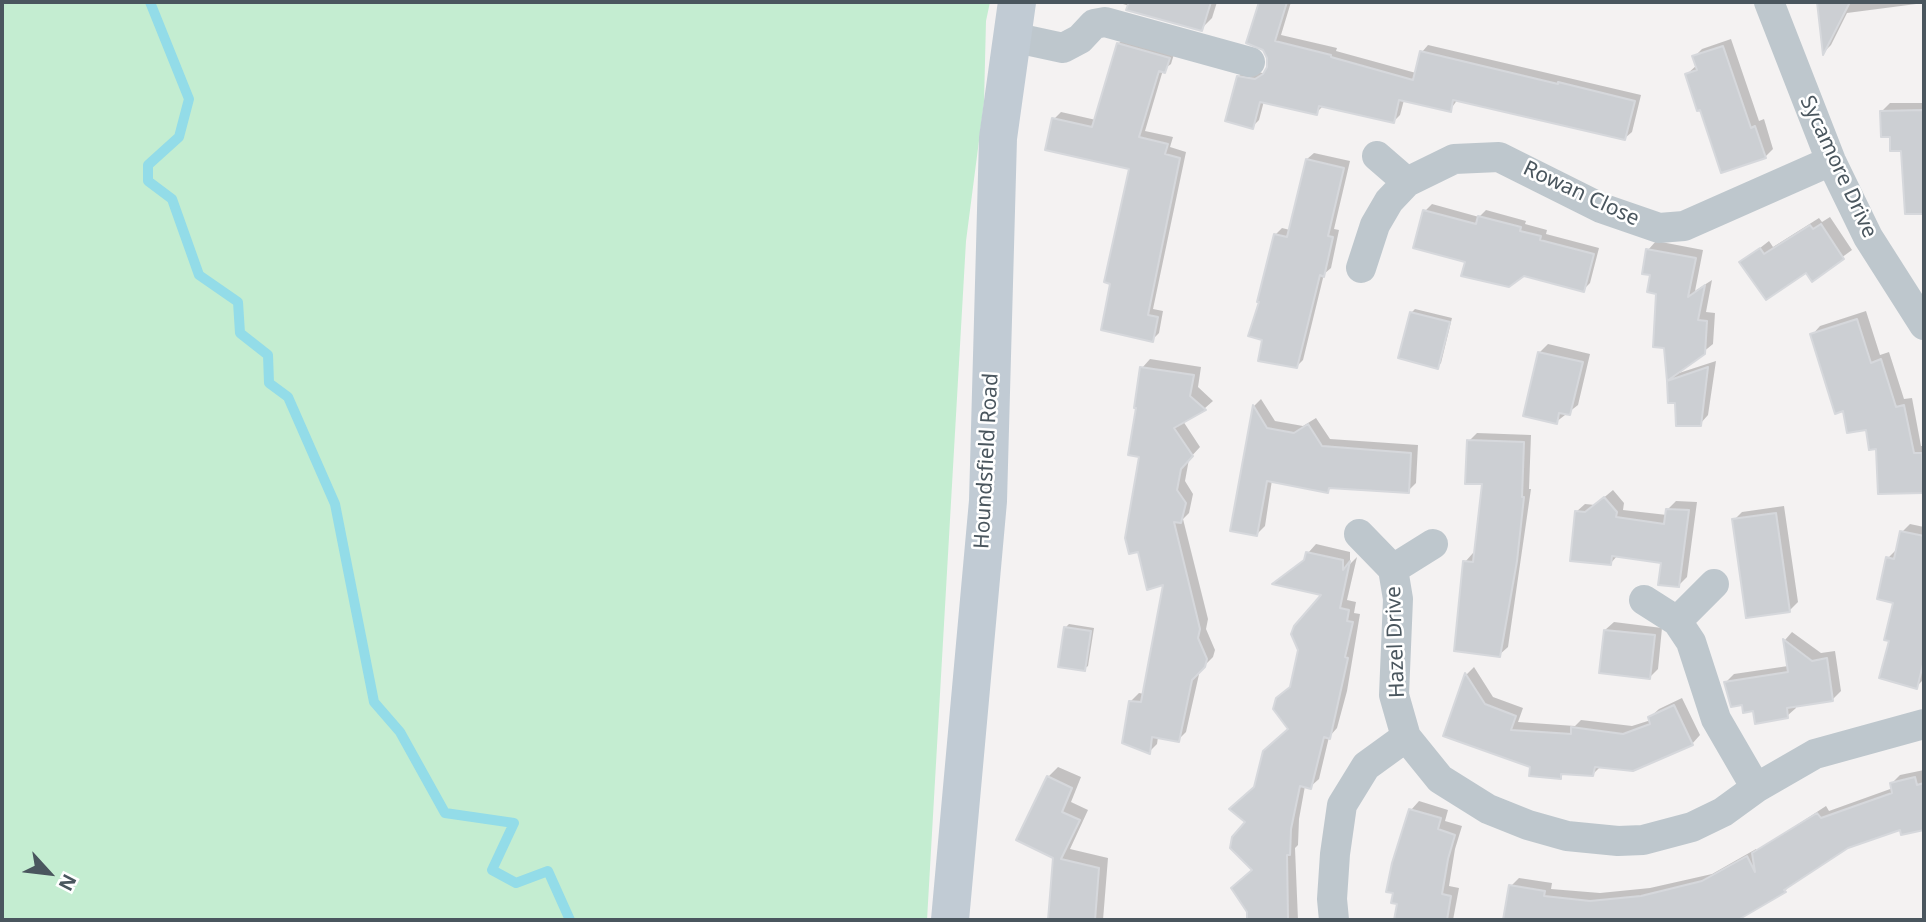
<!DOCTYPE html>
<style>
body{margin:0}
#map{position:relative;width:1926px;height:922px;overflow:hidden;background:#f4f2f2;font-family:"Noto Sans",sans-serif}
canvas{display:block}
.frame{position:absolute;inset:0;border:4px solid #4a565e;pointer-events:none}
.north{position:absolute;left:14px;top:838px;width:70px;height:70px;-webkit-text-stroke:5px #fff;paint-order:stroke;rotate:117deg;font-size:19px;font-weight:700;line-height:28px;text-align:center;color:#4a565e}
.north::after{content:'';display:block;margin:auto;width:24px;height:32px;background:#4a565e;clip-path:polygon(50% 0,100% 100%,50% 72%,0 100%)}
</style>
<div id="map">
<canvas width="1926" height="922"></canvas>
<div class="frame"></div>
<div class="north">N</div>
</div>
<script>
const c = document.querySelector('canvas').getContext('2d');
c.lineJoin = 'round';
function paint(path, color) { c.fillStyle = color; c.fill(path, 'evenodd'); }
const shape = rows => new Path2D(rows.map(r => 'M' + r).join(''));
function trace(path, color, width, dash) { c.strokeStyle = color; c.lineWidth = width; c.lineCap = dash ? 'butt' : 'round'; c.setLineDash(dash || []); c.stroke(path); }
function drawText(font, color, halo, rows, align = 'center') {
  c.font = font + ' "Noto Sans",sans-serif'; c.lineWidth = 5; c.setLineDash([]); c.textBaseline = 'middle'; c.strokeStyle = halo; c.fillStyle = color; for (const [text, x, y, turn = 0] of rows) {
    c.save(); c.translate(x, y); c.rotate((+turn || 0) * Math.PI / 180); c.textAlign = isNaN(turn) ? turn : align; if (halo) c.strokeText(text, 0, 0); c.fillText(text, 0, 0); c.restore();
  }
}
const green = shape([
 [2,2,990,2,986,21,984,102,966,241,927,920,2,920]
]);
const shadow = shape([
 [1124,2,1217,2,1212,18,1201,29,1123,4],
 [1261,2,1291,2,1281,35,1337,48,1336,51,1416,73,1422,52,1428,45,1641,95,1632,132,1625,138,1458,99,1450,110,1404,100,1400,115,1393,122,1324,105,1316,113,1264,101,1259,120,1252,127,1238,77,1245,70,1263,73,1267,71,1269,58,1264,49,1248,42],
 [1819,2,1924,2,1924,3,1847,13,1831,45,1824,52],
 [1125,37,1175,51,1171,64,1163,70,1145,131,1173,137,1170,147,1186,152,1153,309,1163,311,1159,333,1152,340,1103,329,1131,168,1054,119,1061,112,1096,120,1118,44],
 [1731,39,1759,121,1764,119,1773,149,1765,157,1701,108,1687,74,1697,65,1694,57,1702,49],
 [1890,103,1924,103,1924,190,1913,190,1902,149,1891,136,1882,111],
 [1314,153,1350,161,1334,229,1339,230,1331,268,1324,274,1303,360,1296,367,1264,338,1262,301,1275,235,1282,228,1290,230,1307,159],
 [1432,204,1479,217,1486,210,1526,221,1525,224,1547,230,1546,234,1599,248,1590,283,1583,290,1467,261,1425,211],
 [1830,217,1852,250,1812,279,1806,270,1742,262,1769,241,1773,247,1819,218,1822,222],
 [1656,241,1703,250,1695,291,1712,280,1706,312,1715,313,1713,344,1676,374,1716,361,1708,415,1700,424,1677,401,1669,382,1675,375,1648,250],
 [1415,309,1452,318,1441,363,1437,367,1400,357,1412,312],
 [1866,311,1880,355,1889,352,1904,399,1912,398,1921,446,1924,446,1924,489,1922,491,1878,446,1867,428,1845,409,1812,335,1820,326],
 [1548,344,1590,354,1578,405,1556,422,1525,414,1540,352],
 [1150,359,1201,367,1198,387,1213,401,1205,408,1183,421,1200,447,1189,459,1185,481,1193,494,1189,513,1183,519,1208,619,1206,629,1215,650,1213,657,1200,670,1186,732,1178,740,1158,737,1157,744,1149,752,1131,701,1139,693,1144,694,1166,583,1141,455,1142,368],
 [1261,399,1275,421,1303,426,1316,418,1330,439,1418,445,1416,483,1408,491,1332,486,1328,491,1272,480,1265,526,1257,534,1232,530,1254,406],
 [1477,433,1531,435,1529,489,1531,489,1508,647,1499,655,1465,562,1473,553,1476,554,1484,483,1469,441],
 [1613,490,1624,503,1623,510,1667,515,1667,510,1676,501,1697,502,1687,577,1679,585,1662,561,1618,555,1610,564,1576,512,1585,504,1595,505],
 [1784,506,1798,602,1790,610,1734,520,1742,512],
 [1910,524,1924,527,1924,679,1916,687,1891,640,1895,601,1888,558,1896,550,1902,532],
 [1316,544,1350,552,1350,564,1357,557,1347,600,1356,602,1354,613,1360,614,1347,691,1337,728,1329,737,1319,779,1310,787,1305,786,1299,819,1298,845,1295,848,1298,920,1255,920,1233,888,1254,869,1247,822,1257,786,1290,729,1292,686,1324,594,1307,558,1308,553],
 [1614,622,1662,628,1658,669,1650,677,1605,630],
 [1069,624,1094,628,1088,666,1084,669,1065,628],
 [1792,632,1821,653,1835,651,1841,691,1833,699,1795,705,1796,708,1787,716,1754,709,1743,703,1726,682,1734,674,1788,666,1785,640],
 [1474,667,1493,697,1523,708,1518,722,1575,726,1581,720,1632,726,1651,720,1650,717,1659,709,1682,698,1700,735,1692,744,1601,766,1592,775,1565,773,1560,777,1445,734,1467,674],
 [1058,767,1081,777,1071,802,1088,810,1070,849,1108,858,1103,920,1050,920,1055,857,1048,777],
 [1924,770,1924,828,1902,833,1901,828,1847,847,1793,882,1785,891,1750,911,1711,920,1505,920,1511,886,1519,878,1552,883,1551,889,1600,893,1650,888,1712,874,1756,849,1757,851,1826,806,1829,811,1893,788,1892,783,1900,775],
 [1419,801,1448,810,1445,821,1462,826,1455,849,1449,886,1459,888,1453,920,1396,920,1399,902,1394,861,1411,810]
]);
const stream = shape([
 [150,2,189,99,179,137,148,165,148,181,172,199,199,275,238,302,240,333,268,355,269,383,288,397,335,504,374,702,400,732,445,813,514,823,492,870,516,883,548,871,570,920]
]);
const building = shape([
 [1129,2,1211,2,1202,31,1126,10,1129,2],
 [1259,2,1287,2,1275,41,1331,55,1331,57,1413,80,1420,51,1558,84,1558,82,1635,101,1625,140,1453,100,1451,112,1399,100,1394,123,1319,106,1317,115,1260,102,1253,129,1225,121,1237,76,1255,79,1263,74,1267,67,1267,58,1263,50,1246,43,1259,2],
 [1817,2,1850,2,1823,55,1817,2],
 [1117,43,1170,58,1165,73,1159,71,1139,137,1168,144,1165,154,1180,158,1148,315,1158,317,1153,342,1101,330,1110,284,1104,282,1129,169,1045,150,1052,118,1092,127,1117,43],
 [1723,46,1751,128,1755,126,1766,158,1721,173,1700,110,1697,111,1685,74,1697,70,1692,56,1723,46],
 [1924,110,1924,214,1905,214,1901,151,1890,151,1890,137,1881,137,1880,111,1924,110],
 [1306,159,1344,168,1328,236,1333,237,1324,277,1320,275,1297,368,1258,361,1262,340,1248,336,1259,302,1257,302,1274,234,1287,237,1306,159],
 [1423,210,1476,224,1478,216,1521,227,1520,231,1541,236,1540,240,1594,254,1584,292,1524,276,1509,287,1461,276,1465,262,1413,248,1423,210],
 [1821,224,1844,259,1812,282,1806,273,1766,300,1739,262,1760,248,1764,254,1810,225,1813,229,1821,224],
 [1646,249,1696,258,1688,297,1705,285,1698,320,1707,321,1705,354,1667,381,1664,348,1653,347,1656,294,1647,292,1650,275,1642,274,1646,249],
 [1410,312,1450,322,1438,369,1398,358,1410,312],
 [1857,319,1871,363,1881,359,1896,407,1904,405,1914,453,1922,453,1923,493,1878,494,1876,449,1869,450,1866,430,1847,433,1843,411,1835,414,1810,334,1857,319],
 [1538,352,1583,362,1570,415,1559,413,1557,424,1523,416,1538,352],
 [1140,367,1194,375,1190,396,1206,410,1174,428,1193,456,1181,469,1177,490,1186,503,1181,523,1174,522,1200,629,1198,638,1207,659,1205,667,1192,680,1179,742,1152,737,1150,754,1122,743,1129,701,1141,702,1163,585,1147,590,1138,552,1129,554,1125,538,1139,457,1128,455,1136,408,1134,408,1140,367],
 [1708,367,1701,426,1676,426,1675,403,1668,403,1667,381,1708,367],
 [1253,405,1267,428,1294,433,1308,424,1322,446,1411,453,1409,493,1329,488,1328,493,1267,481,1257,536,1230,531,1253,405],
 [1467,440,1524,442,1522,497,1524,497,1517,561,1500,657,1454,651,1463,561,1473,562,1482,484,1465,484,1467,440],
 [1604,497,1617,512,1616,517,1664,524,1666,509,1689,510,1679,587,1658,585,1661,563,1612,556,1611,565,1570,561,1575,511,1585,512,1604,497],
 [1776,513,1790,612,1746,618,1732,519,1776,513],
 [1900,531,1924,536,1924,660,1917,689,1879,678,1889,641,1884,640,1893,603,1877,599,1886,557,1894,559,1900,531],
 [1306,552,1343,560,1343,570,1350,561,1340,608,1349,610,1347,621,1353,622,1345,657,1348,658,1330,739,1324,737,1311,789,1300,786,1291,829,1290,855,1287,855,1288,920,1247,920,1247,912,1231,888,1252,870,1230,848,1232,837,1245,822,1229,809,1254,787,1263,751,1288,729,1273,709,1276,698,1290,687,1298,650,1291,634,1294,626,1321,595,1272,584,1304,560,1306,552],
 [1064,627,1091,631,1085,671,1058,667,1064,627],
 [1604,630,1655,635,1650,679,1599,673,1604,630],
 [1783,639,1812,661,1827,658,1833,701,1787,708,1788,718,1755,724,1753,711,1743,713,1742,705,1731,707,1724,682,1788,672,1783,639],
 [1465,673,1485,704,1516,716,1511,730,1571,734,1571,727,1623,734,1650,724,1648,717,1674,705,1693,745,1633,771,1595,767,1593,776,1561,774,1561,779,1529,776,1530,767,1443,736,1465,673],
 [1047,776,1072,788,1062,812,1080,820,1061,859,1099,868,1095,920,1048,920,1053,858,1016,840,1047,776],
 [1915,777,1917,785,1924,783,1924,830,1901,835,1900,830,1848,848,1784,890,1786,892,1738,920,1503,920,1509,885,1545,891,1544,896,1590,901,1641,896,1702,881,1747,856,1755,872,1752,853,1817,813,1821,818,1892,793,1890,783,1915,777],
 [1409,809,1441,818,1438,829,1455,835,1448,859,1442,894,1451,896,1447,920,1394,920,1397,904,1391,903,1393,893,1386,892,1392,863,1409,809]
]);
const street = shape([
 [1769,2,1831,161,1868,237,1924,325],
 [1012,37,1063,48,1080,39,1094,24,1105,22,1250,62],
 [1377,156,1407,182],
 [1361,268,1375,225,1389,201,1407,182,1454,159,1499,157,1601,208,1659,228,1684,226,1831,161],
 [1359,534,1393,569,1398,599,1394,695,1406,737,1440,779,1488,809,1528,825,1567,836,1618,841,1643,840,1692,827,1723,812,1756,788,1815,754,1924,724],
 [1393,569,1433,544],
 [1644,600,1677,621,1691,642,1716,719,1756,788],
 [1677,621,1714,584],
 [1334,920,1332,899,1335,854,1342,805,1366,766,1406,737]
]);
const secondary = shape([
 [950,920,988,501,998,138,1017,2]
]);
const streetNames = [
 ["Sycamore Drive",1838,167,65],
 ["Rowan Close",1581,194,25],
 ["Houndsfield Road",987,461,-87],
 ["Hazel Drive",1396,642,-92]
];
paint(green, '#c4edd1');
paint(shadow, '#0003');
trace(stream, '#93dce8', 10);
paint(building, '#cccfd3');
trace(building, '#d6d8dc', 2);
trace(street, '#bec7cd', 30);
trace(secondary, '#c1cbd4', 38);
drawText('21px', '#4a565e', '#fff', streetNames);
</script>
